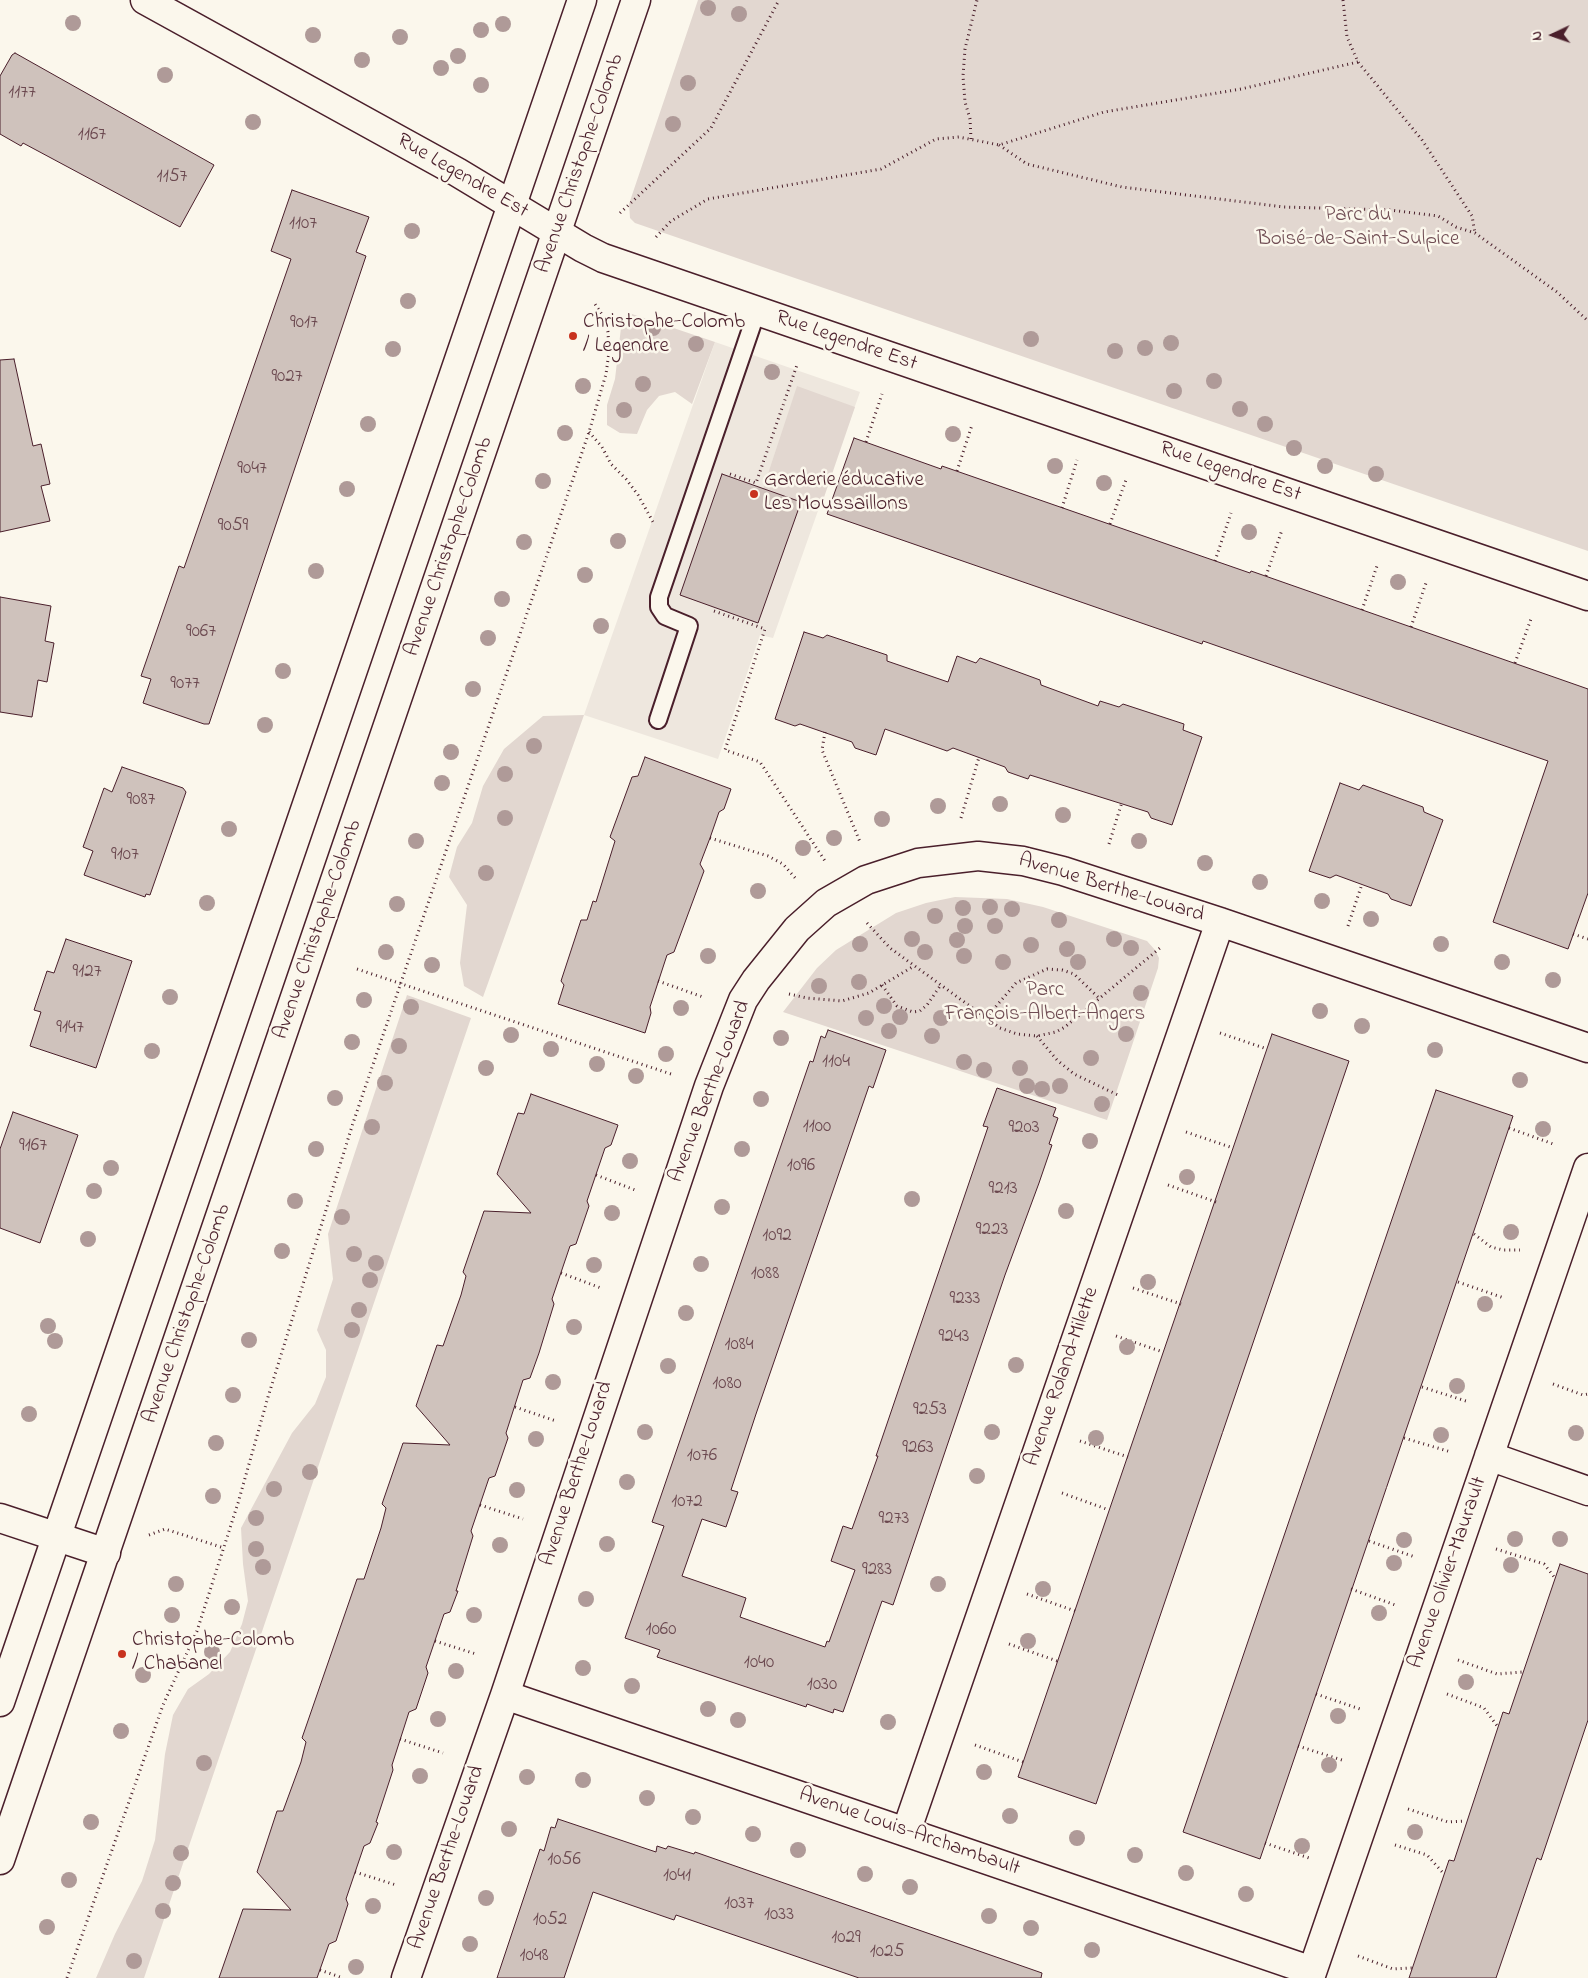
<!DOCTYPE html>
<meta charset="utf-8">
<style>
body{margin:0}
#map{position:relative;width:1588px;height:1978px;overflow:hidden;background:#fbf7ec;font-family:"Indie Flower",sans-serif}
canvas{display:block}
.north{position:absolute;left:1528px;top:10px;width:50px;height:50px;-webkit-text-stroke:4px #fbf7ec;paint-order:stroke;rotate:267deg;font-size:14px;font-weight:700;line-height:20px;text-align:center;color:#4a1f2b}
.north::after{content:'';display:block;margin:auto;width:18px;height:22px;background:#4a1f2b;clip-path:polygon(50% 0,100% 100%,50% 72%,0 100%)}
</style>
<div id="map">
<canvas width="1588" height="1978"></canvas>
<div class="north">N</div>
</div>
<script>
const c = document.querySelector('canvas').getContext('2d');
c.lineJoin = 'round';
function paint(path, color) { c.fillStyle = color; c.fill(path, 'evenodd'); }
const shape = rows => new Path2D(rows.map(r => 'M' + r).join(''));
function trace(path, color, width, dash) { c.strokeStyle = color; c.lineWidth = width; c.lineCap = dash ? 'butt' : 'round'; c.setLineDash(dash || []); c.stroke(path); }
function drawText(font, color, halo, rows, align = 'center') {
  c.font = font + ' "Indie Flower",sans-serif'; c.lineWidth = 5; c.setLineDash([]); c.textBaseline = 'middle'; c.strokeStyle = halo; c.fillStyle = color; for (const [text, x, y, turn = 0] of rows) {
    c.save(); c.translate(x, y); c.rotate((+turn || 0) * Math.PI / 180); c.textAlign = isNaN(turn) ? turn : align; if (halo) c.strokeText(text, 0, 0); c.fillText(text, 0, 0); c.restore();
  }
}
const built = shape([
 [715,342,860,392,773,638,760,635,718,759,584,715]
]);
const green = shape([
 [698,0,1588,0,1588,551,635,223,630,218,629,204],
 [629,313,715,342,692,404,675,392,659,396,647,410,637,434,620,433,607,425,607,405,615,379,622,319],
 [797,386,855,407,820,509,763,489],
 [584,715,483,997,464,986,460,963,467,905,449,877,457,847,472,823,483,786,504,749,543,716],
 [955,897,1007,899,1043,907,1147,941,1155,950,1159,958,1158,968,1107,1120,783,1012,817,968,836,950,896,913,926,903],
 [407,995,471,1018,144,1978,96,1978,115,1934,142,1881,155,1840,165,1754,173,1715,188,1689,209,1674,230,1652,242,1624,248,1601,243,1564,241,1528,292,1433,315,1404,326,1377,326,1350,317,1330,333,1279,328,1234]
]);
const building = shape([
 [15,53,214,165,180,227,23,143,21,146,0,134,0,76,12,55,15,53],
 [292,190,369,217,356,252,366,256,209,724,204,724,143,703,151,679,141,676,179,566,184,568,291,259,271,251,292,190],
 [14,359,33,446,41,444,50,484,41,486,50,521,0,532,0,360,14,359],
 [854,438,941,469,942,466,1250,573,1251,571,1588,689,1588,893,1568,949,1493,922,1548,761,1203,641,1202,644,827,514,854,438],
 [722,474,801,502,758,623,680,595,722,474],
 [0,597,51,606,45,641,54,643,47,682,38,680,32,717,0,712,0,597],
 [804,632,823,638,827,635,887,655,887,661,948,682,957,656,976,663,980,658,1040,680,1041,685,1098,706,1100,701,1119,707,1123,704,1184,724,1183,730,1202,737,1172,825,1151,818,1148,812,1030,775,1028,779,1008,772,1005,767,953,748,947,751,885,729,876,755,855,748,852,742,800,724,795,726,775,719,804,632],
 [645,757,731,789,724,809,719,812,710,838,700,864,704,871,674,952,667,955,650,1007,651,1013,645,1033,558,1004,564,985,561,981,581,920,587,920,593,901,596,902,615,841,610,837,632,777,638,776,645,757],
 [122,767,183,788,186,792,150,895,146,894,145,897,84,875,93,851,83,847,104,788,112,792,122,767],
 [1340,783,1359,790,1363,785,1423,807,1424,812,1443,820,1411,906,1391,899,1388,894,1336,875,1330,878,1309,871,1340,783],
 [66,939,132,961,96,1068,30,1046,41,1012,34,1010,47,971,54,973,66,939],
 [828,1030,886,1050,873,1088,869,1086,756,1414,731,1490,738,1492,726,1527,702,1519,682,1576,746,1598,740,1617,825,1647,827,1641,829,1642,855,1570,831,1561,843,1526,852,1529,878,1456,876,1456,988,1127,983,1126,997,1088,1056,1108,1053,1116,1058,1118,1049,1144,1052,1145,1039,1183,1005,1275,893,1605,882,1601,843,1712,834,1709,833,1713,807,1704,806,1707,657,1657,660,1650,625,1638,664,1526,652,1522,810,1061,813,1062,821,1036,825,1038,828,1030],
 [1272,1034,1349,1061,1096,1804,1018,1777,1272,1034],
 [1436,1090,1513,1116,1260,1859,1183,1832,1436,1090],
 [531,1094,618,1125,611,1145,605,1148,587,1201,589,1206,576,1244,570,1246,552,1299,554,1304,539,1353,530,1378,523,1380,506,1433,508,1438,495,1476,489,1478,471,1531,473,1536,456,1591,458,1591,450,1612,444,1614,426,1667,428,1673,416,1709,409,1712,392,1765,393,1770,376,1822,378,1823,370,1843,364,1846,346,1899,348,1904,336,1941,329,1944,317,1978,219,1978,243,1909,291,1910,257,1872,277,1811,283,1811,301,1762,306,1742,302,1738,357,1579,364,1579,381,1528,386,1508,382,1504,403,1443,450,1445,416,1406,437,1345,443,1346,461,1295,466,1276,463,1272,484,1211,531,1213,497,1174,518,1113,524,1114,531,1094],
 [13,1112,78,1135,40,1243,0,1228,0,1149,13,1112],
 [1560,1564,1588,1574,1588,1720,1541,1860,1537,1858,1496,1978,1409,1978,1449,1860,1454,1861,1503,1712,1509,1714,1560,1564],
 [558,1819,656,1852,657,1846,666,1849,668,1846,694,1854,695,1852,1042,1973,1041,1978,859,1978,676,1915,674,1920,593,1892,564,1978,497,1978,540,1849,544,1851,551,1827,555,1828,558,1819]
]);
const path = shape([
 [1343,0,1347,37,1358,62,1422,140,1472,216,1475,233],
 [971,139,970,119,965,102,963,76,965,49,977,0],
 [999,145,1027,164,1122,187,1284,207,1390,210,1438,216,1456,227,1475,233,1557,292,1588,321],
 [620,213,711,128,779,0],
 [656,237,671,221,708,199,881,169,936,139,959,137,999,145,1104,112,1241,89,1358,62],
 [589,432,602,447,611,464,626,479,638,495,653,522],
 [866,442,882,394],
 [957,471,972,425],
 [730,474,756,483,797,365],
 [1062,508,1077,460],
 [1110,524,1127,477],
 [1215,561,1231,513],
 [1266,576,1282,530],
 [1362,610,1378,563],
 [714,611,765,629,725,750,760,762,825,861],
 [1411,627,1427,580],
 [1515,663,1532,616],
 [825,732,822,750,860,842],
 [961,818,979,757],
 [710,838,768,856,783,864,797,880],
 [1109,844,1122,802],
 [867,923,890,948,1000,1028,1017,1034,1037,1036,1056,1032,1065,1027,1160,948],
 [1348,926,1362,884],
 [1573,934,1588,939],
 [357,969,674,1075],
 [658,981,703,997],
 [882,985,897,1006,913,1012,920,1011,927,1005,940,986],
 [789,994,807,998,842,1001,869,993,914,966],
 [986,1018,1016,983,1047,969,1062,970,1074,974,1100,999],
 [1220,1033,1267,1049],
 [1037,1036,1057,1060,1074,1074,1120,1096],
 [1509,1128,1556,1145],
 [1186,1132,1233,1148],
 [596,1175,635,1190],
 [1168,1185,1216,1202],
 [1474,1234,1491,1247,1503,1250,1520,1250],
 [561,1273,601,1288],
 [1458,1282,1504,1298],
 [1133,1288,1181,1304],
 [1116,1336,1163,1352],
 [1553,1384,1583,1395,1588,1394],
 [1422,1387,1469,1402],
 [515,1407,556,1421],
 [1404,1438,1451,1452],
 [1080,1441,1128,1457],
 [1062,1493,1109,1510],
 [480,1505,523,1519],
 [149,1535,165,1529,224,1548],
 [1369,1541,1415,1557],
 [1496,1549,1544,1564,1555,1578],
 [1351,1589,1398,1606],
 [1027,1594,1075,1611],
 [435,1641,476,1654],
 [1009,1644,1057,1661],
 [1458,1660,1497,1674,1523,1672],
 [1316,1694,1363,1710],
 [1447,1694,1484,1708,1498,1727],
 [400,1739,443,1753],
 [975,1745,1023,1762],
 [1298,1746,1345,1761],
 [1408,1809,1448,1822,1465,1821],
 [1265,1843,1312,1859],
 [1395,1845,1427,1855,1444,1874],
 [355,1872,396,1885],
 [1358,1956,1393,1969,1412,1968],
 [320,1970,343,1978],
 [67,1978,163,1705,197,1631,238,1503,268,1397,353,1123,589,432,606,374,609,352,608,332,603,316,593,301]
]);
const lane = shape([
 [658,720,689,626,665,616,659,607,659,597,757,311]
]);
const street = shape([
 [145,0,457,172,583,248,603,258,1588,596],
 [1489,1456,1588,1491],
 [0,1518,106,1553],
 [505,1695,1312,1971],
 [906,1832,1220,922],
 [406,1978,505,1695,709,1086,743,1000,756,980,797,929,826,903,866,880,918,863,978,856,1023,861,1063,871,1220,922,1588,1048],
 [1310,1978,1588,1168]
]);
const secondary = shape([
 [0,1702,582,0],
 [0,1860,636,0]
]);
const trees = [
 [708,8],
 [739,14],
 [73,23],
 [503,24],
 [481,30],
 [313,35],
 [400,37],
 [458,56],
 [362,60],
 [441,68],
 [165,75],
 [688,83],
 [481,85],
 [253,122],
 [673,124],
 [412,231],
 [408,301],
 [653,328],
 [1031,339],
 [1171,343],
 [696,344],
 [1145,348],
 [393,349],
 [1115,351],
 [772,372],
 [1214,381],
 [643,384],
 [583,386],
 [1174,391],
 [1240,409],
 [624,410],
 [368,424],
 [1265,424],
 [565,433],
 [953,434],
 [1294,448],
 [1055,466],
 [1325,466],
 [1376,474],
 [543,481],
 [1104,483],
 [347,489],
 [1249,532],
 [618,541],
 [524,542],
 [316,571],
 [585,575],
 [1398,582],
 [502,599],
 [601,626],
 [488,638],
 [283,671],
 [473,689],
 [265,725],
 [534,746],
 [451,752],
 [505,774],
 [442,783],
 [1000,804],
 [938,806],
 [1063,815],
 [505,818],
 [882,819],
 [229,829],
 [834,838],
 [416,841],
 [1139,841],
 [803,848],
 [1205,863],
 [486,873],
 [1260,882],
 [758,891],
 [1322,901],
 [207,903],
 [397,904],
 [990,907],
 [963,908],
 [1012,909],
 [935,916],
 [1371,919],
 [1059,920],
 [965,926],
 [995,926],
 [912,939],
 [1114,939],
 [957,940],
 [860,944],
 [1441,944],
 [1031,945],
 [1131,948],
 [1067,949],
 [386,952],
 [925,952],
 [708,956],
 [964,956],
 [1003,962],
 [1078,962],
 [1502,962],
 [432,965],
 [1553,980],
 [859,982],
 [819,986],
 [1141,993],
 [170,997],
 [364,1000],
 [884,1006],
 [411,1007],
 [681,1008],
 [1320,1011],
 [900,1017],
 [866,1018],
 [941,1018],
 [1362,1026],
 [889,1031],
 [1126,1034],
 [511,1035],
 [932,1036],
 [781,1038],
 [352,1042],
 [399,1046],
 [551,1049],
 [1435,1050],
 [152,1051],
 [666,1054],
 [1091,1058],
 [964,1062],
 [597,1064],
 [486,1068],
 [1020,1068],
 [984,1070],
 [636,1076],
 [1520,1080],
 [385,1083],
 [1027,1086],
 [1060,1086],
 [1042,1089],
 [335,1098],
 [761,1099],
 [1102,1104],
 [372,1127],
 [1543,1129],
 [1090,1141],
 [316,1149],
 [742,1149],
 [630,1161],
 [111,1168],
 [1187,1177],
 [94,1191],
 [912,1199],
 [295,1201],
 [722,1207],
 [1066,1211],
 [612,1213],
 [342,1217],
 [1511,1232],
 [88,1239],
 [282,1251],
 [354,1254],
 [376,1263],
 [701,1264],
 [594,1265],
 [370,1280],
 [1148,1282],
 [1485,1304],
 [359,1310],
 [686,1313],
 [48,1326],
 [574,1327],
 [352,1330],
 [249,1340],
 [55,1341],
 [1127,1347],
 [1016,1365],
 [668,1366],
 [553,1382],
 [1457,1386],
 [233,1395],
 [29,1414],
 [645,1432],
 [992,1432],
 [1576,1433],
 [1441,1435],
 [1096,1438],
 [536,1439],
 [216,1443],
 [310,1472],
 [977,1476],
 [627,1482],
 [274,1489],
 [517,1490],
 [213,1496],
 [256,1518],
 [1515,1539],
 [1560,1539],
 [1404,1540],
 [607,1544],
 [500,1545],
 [256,1549],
 [1394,1563],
 [1511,1565],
 [263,1567],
 [176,1584],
 [938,1584],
 [1043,1589],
 [586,1599],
 [232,1607],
 [1379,1613],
 [172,1615],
 [474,1615],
 [1028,1641],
 [212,1652],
 [583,1668],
 [456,1671],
 [143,1675],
 [1466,1682],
 [632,1686],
 [708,1709],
 [1338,1716],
 [438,1719],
 [738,1720],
 [888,1722],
 [121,1731],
 [204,1763],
 [1329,1765],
 [984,1772],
 [420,1776],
 [527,1777],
 [583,1780],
 [647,1798],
 [1010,1816],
 [693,1817],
 [91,1822],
 [509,1829],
 [1415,1832],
 [753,1834],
 [1077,1838],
 [1302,1846],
 [798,1850],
 [394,1852],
 [181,1853],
 [1135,1855],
 [1186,1873],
 [865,1874],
 [69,1880],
 [173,1883],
 [910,1887],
 [1246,1894],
 [486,1898],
 [373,1906],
 [163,1911],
 [989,1916],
 [47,1927],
 [1031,1928],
 [470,1944],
 [1092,1950],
 [134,1961],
 [356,1967]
];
const markers = [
 [573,336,5,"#c8321e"],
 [754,494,5,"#c8321e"],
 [122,1654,5,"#c8321e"]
];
const numberNames = [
 ["1177",22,94],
 ["1167",92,136],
 ["1157",172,178],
 ["1107",303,225],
 ["9017",304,324],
 ["9027",287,378],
 ["9047",252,470],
 ["9059",233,527],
 ["9067",201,633],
 ["9077",185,685],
 ["9087",141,801],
 ["9107",125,856],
 ["9127",87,973],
 ["9147",70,1029],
 ["1104",836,1063],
 ["1100",817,1128],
 ["9203",1024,1129],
 ["9167",33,1147],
 ["1096",801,1167],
 ["9213",1003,1190],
 ["9223",992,1231],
 ["1092",777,1237],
 ["1088",765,1275],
 ["9233",965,1300],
 ["9243",954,1338],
 ["1084",739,1346],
 ["1080",727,1385],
 ["9253",930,1411],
 ["9263",918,1449],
 ["1076",702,1457],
 ["1072",687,1503],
 ["9273",894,1520],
 ["9283",877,1571],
 ["1060",661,1631],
 ["1040",759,1664],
 ["1030",822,1686],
 ["1056",564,1861],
 ["1041",677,1877],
 ["1037",739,1905],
 ["1033",779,1916],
 ["1052",550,1921],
 ["1029",846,1939],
 ["1025",887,1953],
 ["1048",534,1957]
];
const streetNames = [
 ["Avenue Christophe-Colomb",581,164,-71],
 ["Rue Legendre Est",462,177,30],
 ["Rue Legendre Est",846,342,19],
 ["Rue Legendre Est",1230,473,19],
 ["Avenue Christophe-Colomb",450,547,-71],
 ["Avenue Berthe-Louard",1111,889,17],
 ["Avenue Christophe-Colomb",319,930,-71],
 ["Avenue Berthe-Louard",711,1092,-69],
 ["Avenue Christophe-Colomb",188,1314,-71],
 ["Avenue Roland-Milette",1063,1377,-71],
 ["Avenue Berthe-Louard",578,1474,-72],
 ["Avenue Olivier-Maurault",1449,1573,-71],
 ["Avenue Louis-Archambault",909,1833,19],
 ["Avenue Berthe-Louard",448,1858,-71]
];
const parkNames = [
 ["Parc du",1358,217],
 ["Boisé-de-Saint-Sulpice",1358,241],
 ["Parc",1045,992],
 ["François-Albert-Angers",1045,1016]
];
const poiNames = [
 ["Christophe-Colomb",583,324],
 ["/ Legendre",583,348],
 ["Garderie éducative",764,482],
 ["Les Moussaillons",764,506],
 ["Christophe-Colomb",132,1642],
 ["/ Chabanel",132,1666]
];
paint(built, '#eee7de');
paint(green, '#e2d7d0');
paint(building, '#cfc2bc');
trace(building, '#4a1f2b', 1);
trace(lane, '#4a1f2b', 20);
trace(street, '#4a1f2b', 31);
trace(secondary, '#4a1f2b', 31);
trace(path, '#4a1f2b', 3, [1, 4]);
trace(lane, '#fbf7ec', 16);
trace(street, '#fbf7ec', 28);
trace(secondary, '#fbf7ec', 28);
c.fillStyle = '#af9a98';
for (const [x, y] of trees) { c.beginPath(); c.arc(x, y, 8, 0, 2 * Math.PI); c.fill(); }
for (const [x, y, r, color] of markers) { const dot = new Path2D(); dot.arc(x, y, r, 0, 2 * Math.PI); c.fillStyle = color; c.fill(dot); trace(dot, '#fbf7ec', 2); }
drawText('19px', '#6b484f', null, numberNames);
drawText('21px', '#4a1f2b', '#fbf7ec', streetNames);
drawText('21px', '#704d54', '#fbf7ec', parkNames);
drawText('21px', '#4a1f2b', '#fbf7ec', poiNames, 'left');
</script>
